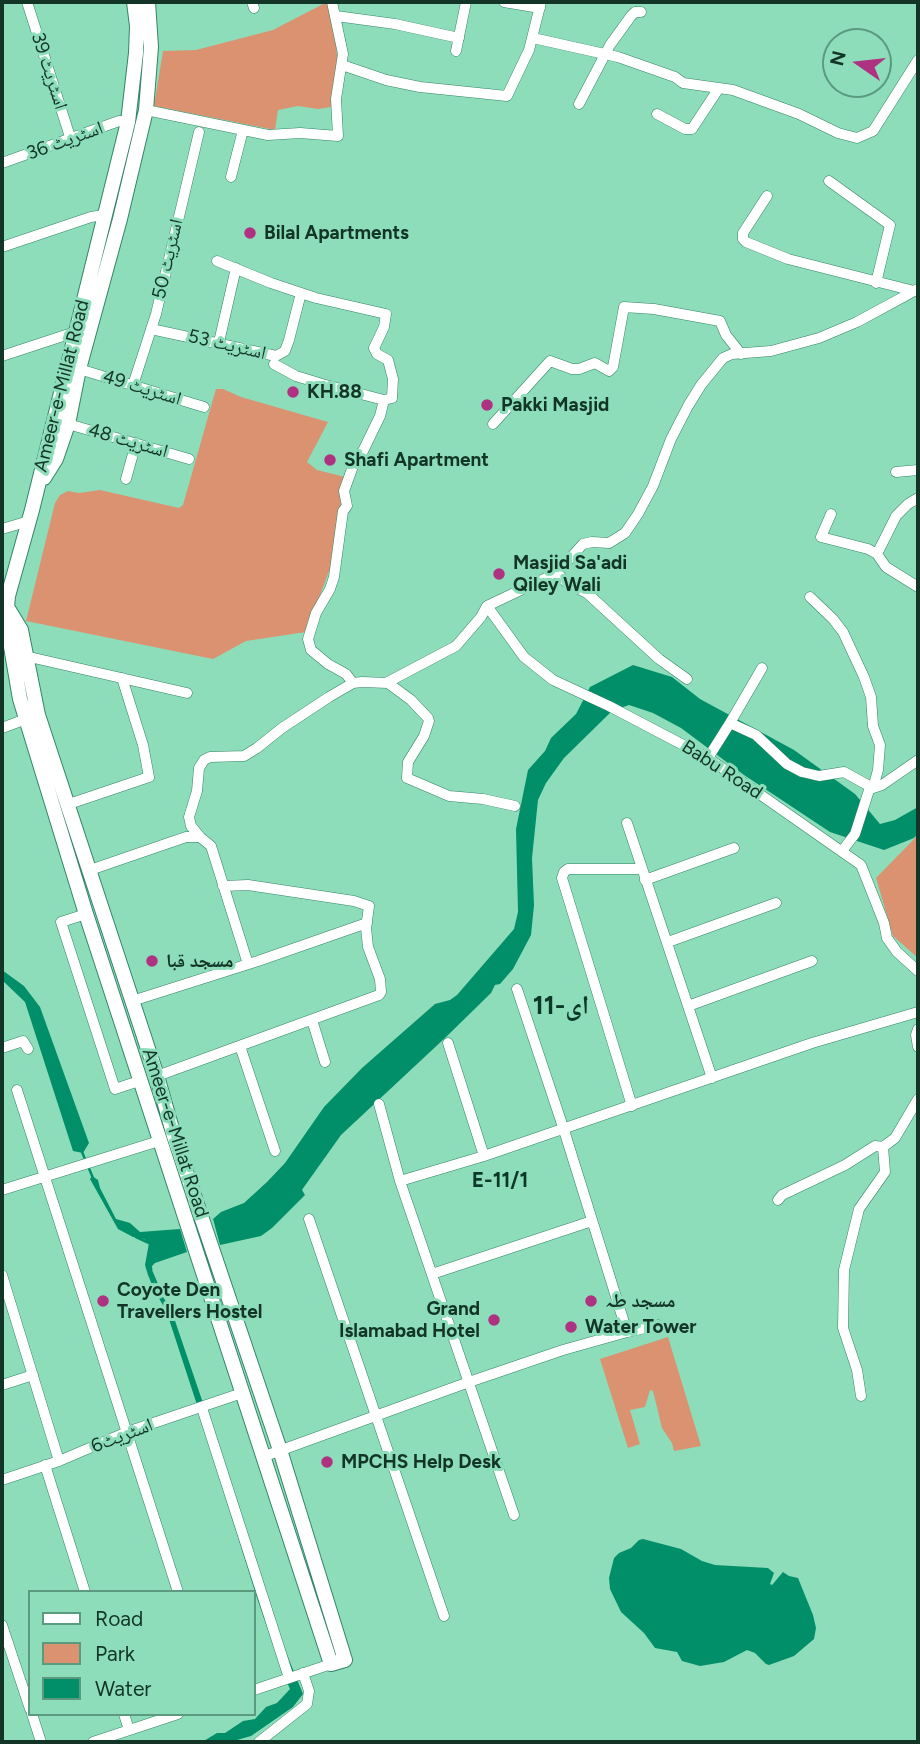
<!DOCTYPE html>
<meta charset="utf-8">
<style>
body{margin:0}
#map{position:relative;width:920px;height:1744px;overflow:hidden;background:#8dddbb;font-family:Figtree,sans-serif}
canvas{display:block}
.frame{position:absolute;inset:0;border:4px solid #133528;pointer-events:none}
.legend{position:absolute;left:28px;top:1590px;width:228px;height:126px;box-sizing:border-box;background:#8dddbb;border:2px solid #5c9a80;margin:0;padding:9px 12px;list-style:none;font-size:21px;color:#133528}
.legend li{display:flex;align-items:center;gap:14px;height:35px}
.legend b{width:35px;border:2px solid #5c9a80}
.north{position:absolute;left:822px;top:28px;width:70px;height:70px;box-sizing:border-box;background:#8dddbb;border:2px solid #5c9a80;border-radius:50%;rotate:284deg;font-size:19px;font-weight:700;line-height:28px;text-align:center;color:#133528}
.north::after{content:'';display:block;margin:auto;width:24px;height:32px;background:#ae3182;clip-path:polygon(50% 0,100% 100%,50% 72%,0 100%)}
</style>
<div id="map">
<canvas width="920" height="1744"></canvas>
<div class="frame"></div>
<ul class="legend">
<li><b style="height:9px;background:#fff"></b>Road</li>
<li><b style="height:19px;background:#da9271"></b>Park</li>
<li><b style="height:19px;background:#008f68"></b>Water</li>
</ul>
<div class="north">N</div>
</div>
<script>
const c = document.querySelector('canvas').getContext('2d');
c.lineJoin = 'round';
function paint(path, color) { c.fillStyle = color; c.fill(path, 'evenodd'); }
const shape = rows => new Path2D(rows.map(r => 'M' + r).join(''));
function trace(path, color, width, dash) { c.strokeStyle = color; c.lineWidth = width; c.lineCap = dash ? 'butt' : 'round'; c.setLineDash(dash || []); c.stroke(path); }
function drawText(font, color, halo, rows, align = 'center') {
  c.font = font + ' Figtree,"Noto Naskh Arabic",sans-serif'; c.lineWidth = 6; c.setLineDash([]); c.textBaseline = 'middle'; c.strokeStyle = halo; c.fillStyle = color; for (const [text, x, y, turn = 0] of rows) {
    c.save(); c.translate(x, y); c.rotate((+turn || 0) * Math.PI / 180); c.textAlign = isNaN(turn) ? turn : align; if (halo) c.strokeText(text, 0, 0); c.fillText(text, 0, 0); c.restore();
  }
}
const green = shape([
 [327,2,332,2,339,77,331,107,318,109,298,106,278,110,275,130,154,106,163,51,196,50,273,30],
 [216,389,223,389,241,397,328,422,307,462,317,470,345,477,331,566,306,632,246,641,213,659,26,621,55,503,60,495,68,491,79,493,100,490,179,508,183,505],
 [918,835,918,958,893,936,876,878],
 [668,1337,701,1446,674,1451,672,1443,662,1428,653,1391,650,1390,645,1407,630,1410,640,1444,628,1448,600,1359]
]);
const water = shape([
 [633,665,672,677,700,699,794,750,855,794,880,824,895,820,918,807,918,834,914,838,884,850,830,832,744,775,681,728,653,713,629,705,612,711,564,758,546,783,538,800,532,858,534,905,531,935,513,969,500,984,495,985,491,993,446,1037,341,1135,304,1187,302,1190,305,1195,272,1228,261,1236,220,1245,213,1219,221,1212,244,1203,267,1182,285,1163,324,1107,362,1068,435,1004,450,1000,457,995,514,929,518,912,516,829,528,770,545,751,551,738,576,714,590,687],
 [2,970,24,986,40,1007,89,1143,83,1153,73,1151,25,1002,2,980],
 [92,1176,98,1180,100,1188,116,1219,130,1223,140,1232,180,1229,187,1252,155,1263,152,1266,153,1276,155,1285,171,1309,204,1406,198,1408,166,1310,155,1292,148,1275,145,1265,149,1243,144,1239,133,1237,118,1229,90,1179],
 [202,1408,261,1591,303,1694,293,1707,251,1736,230,1742,202,1742,217,1733,225,1733,243,1721,255,1719,266,1707,277,1703,290,1689,283,1674,257,1598,201,1419],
 [643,1539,681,1549,702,1561,715,1565,768,1568,774,1573,770,1584,772,1585,783,1572,789,1576,798,1578,813,1615,816,1628,814,1639,794,1656,769,1665,766,1664,755,1653,747,1650,724,1662,700,1666,682,1661,677,1652,655,1648,644,1633,621,1612,610,1589,609,1578,614,1558,619,1553,631,1548,639,1540]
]);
const stream = shape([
 [82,1152,93,1178],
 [136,1237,149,1243],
 [152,1273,160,1292]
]);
const street = shape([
 [27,2,71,140],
 [252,2,254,8],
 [504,2,540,8],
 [336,16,395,24,459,38],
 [533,38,618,57,675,77,683,83,733,90,799,114,838,133,857,138,873,131,918,60],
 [456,51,466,2],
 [342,65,386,80,420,87,507,96,529,50,541,2],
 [579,104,610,45,631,16,635,12,641,12],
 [146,110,268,135,300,133,338,136,336,99,343,54,332,2],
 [657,114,685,129,692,129,719,88],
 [2,163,119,121,128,122],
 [231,177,243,130],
 [829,181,890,225,876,283],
 [767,196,743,233,743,239,746,242,788,259,914,291],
 [2,247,91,217,104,215],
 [217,261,271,283,316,298,386,314,384,327,374,348,377,354,388,360,393,379,392,398,384,400,380,416,363,451,356,458,344,491,347,506,343,511,334,577,330,589,316,613,308,639,311,650,328,664,346,674,353,683],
 [151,329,276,356,285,351,289,340,301,293],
 [219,342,236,268],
 [2,356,75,332],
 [274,364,296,376,322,384,384,400],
 [79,369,204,407],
 [133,385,156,314,199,132],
 [68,424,189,459],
 [493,424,550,361,572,369,579,369,595,363,609,371,613,367,624,307,654,309,720,321,726,335,741,354],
 [896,472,918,470],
 [126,479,136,443],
 [918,498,908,504,896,516,877,554,886,567,918,587],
 [831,514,821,537,868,549,877,554],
 [2,529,29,521],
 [556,572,567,583,587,593,659,659,687,679],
 [810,597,833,619,843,632,864,677,871,697,873,726,880,745,878,770,873,788],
 [487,606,524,657,553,680,609,706,708,758,861,865,884,923,887,938,897,952,918,971],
 [25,656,187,693],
 [386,683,456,646,481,617,487,606,546,578,565,564,583,544,592,542,609,543,625,533,638,514,653,486,671,439,688,406,701,385,723,358,732,354,771,351,819,338,857,322,918,289],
 [730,723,762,668],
 [2,728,26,719],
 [708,758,730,723,756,735,787,764,802,772,819,776,844,772,873,788,882,785,918,760],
 [69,804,149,777,143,745,122,678],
 [627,823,712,1078],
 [200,837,191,826,189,817,197,791,199,768,204,760,210,757,244,756,257,748,282,728,329,697,353,683,362,682,388,683,411,700,428,718,429,721,424,736,408,762,407,778,449,796,483,799,515,806],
 [842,851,855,834,870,787],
 [90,870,186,837,200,837,211,846,248,964],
 [645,880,734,848],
 [86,914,61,922,115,1089,139,1081],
 [668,942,776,903],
 [132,1001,258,961,367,923],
 [688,1006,812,961],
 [312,1020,325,1062],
 [918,1029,916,1035,918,1047],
 [448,1043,484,1156],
 [240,1046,275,1151],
 [2,1048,23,1041,28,1049],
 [157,1076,379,995,381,992,380,979,368,947,366,928,369,906,354,901,248,885,223,886],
 [17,1090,178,1592],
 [379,1104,400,1181,514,1515],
 [632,1106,562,878,564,872,568,869,641,869],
 [400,1181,484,1156,812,1043,918,1012],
 [2,1190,159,1141],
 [778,1200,782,1195,845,1165,875,1146,883,1147,895,1138,918,1099],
 [309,1219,444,1616],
 [432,1274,592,1221],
 [2,1275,59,1461],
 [627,1332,658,1325],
 [2,1385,33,1375],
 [861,1396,857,1370,843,1328,844,1270,859,1209,885,1172,883,1147],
 [202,1408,289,1678],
 [265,1456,469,1382,563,1350,627,1332,563,1127,517,989],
 [45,1465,85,1592],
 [2,1480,59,1461,127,1432,242,1393],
 [2,1625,30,1709],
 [254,1690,331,1664],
 [32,1714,41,1742],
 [124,1714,129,1730],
 [93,1742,178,1714],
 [259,1742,307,1704,309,1691,303,1673]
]);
const secondary = shape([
 [44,478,56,459,68,424,79,369,120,219,146,110,151,47,148,2],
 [7,607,21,630,38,715,157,1076,174,1136,280,1450,345,1660,331,1664,86,914,20,699,10,641,7,607,8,596,32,510,128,122,136,53,137,26,134,2]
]);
const markers = [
 [250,233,7,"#ae3182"],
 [293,392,7,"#ae3182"],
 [487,405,7,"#ae3182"],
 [330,460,7,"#ae3182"],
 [499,574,7,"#ae3182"],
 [152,961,7,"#ae3182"],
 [103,1301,7,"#ae3182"],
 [591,1301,7,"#ae3182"],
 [494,1320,7,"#ae3182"],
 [571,1327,7,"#ae3182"],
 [327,1462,7,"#ae3182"]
];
const streetNames = [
 ["اسٹریٹ 39",49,71,72],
 ["اسٹریٹ 36",65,141,-20],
 ["اسٹریٹ 50",168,259,-77],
 ["اسٹریٹ 53",227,345,13],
 ["Ameer-e-Millat Road",62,386,-76],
 ["اسٹریٹ 49",142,388,17],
 ["اسٹریٹ 48",128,441,16],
 ["Babu Road",722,770,33],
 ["Ameer-e-Millat Road",175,1133,72],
 ["اسٹریٹ6",122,1436,-21]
];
const poiNames = [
 ["Bilal Apartments",264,233],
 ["KH.88",307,392],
 ["Pakki Masjid",501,405],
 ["Shafi Apartment",344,460],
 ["Masjid Sa'adi",513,563],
 ["Qiley Wali",513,585],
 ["مسجد قبا",166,961],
 ["Coyote Den",117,1290],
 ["Travellers Hostel",117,1312],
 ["مسجد طہ",605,1301],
 ["Grand",480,1309,"right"],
 ["Islamabad Hotel",480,1331,"right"],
 ["Water Tower",585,1327],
 ["MPCHS Help Desk",341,1462]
];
const neighbourhoodNames = [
 ["E-11/1",500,1181]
];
const districtNames = [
 ["ای-11",561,1006]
];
paint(green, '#da9271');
paint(water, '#008f68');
trace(stream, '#008f68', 2.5);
trace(street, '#338566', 11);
trace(secondary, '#338566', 16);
trace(street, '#fff', 10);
trace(secondary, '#fff', 14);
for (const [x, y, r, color] of markers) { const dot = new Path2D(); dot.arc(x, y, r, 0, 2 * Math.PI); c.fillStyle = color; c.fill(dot); trace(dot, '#8dddbb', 2.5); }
drawText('19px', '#133528', '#8dddbb', streetNames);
drawText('bold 19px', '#133528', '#8dddbb', poiNames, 'left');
drawText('bold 21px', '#0c3829', '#8dddbb', neighbourhoodNames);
drawText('bold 26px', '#0c3829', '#8dddbb', districtNames);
</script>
